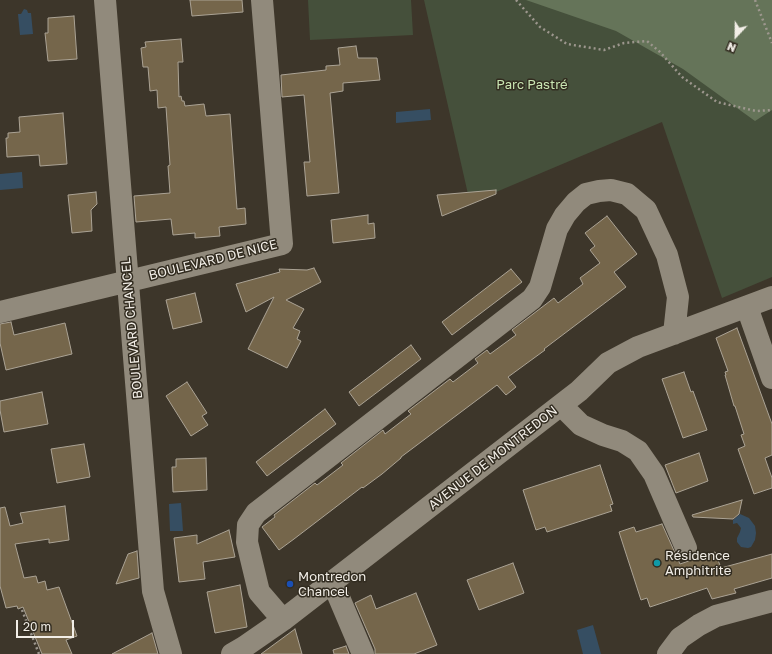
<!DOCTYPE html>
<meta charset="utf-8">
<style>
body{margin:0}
#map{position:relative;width:772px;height:654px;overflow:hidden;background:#3d362a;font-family:"Golos Text",sans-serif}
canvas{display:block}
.north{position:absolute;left:716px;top:16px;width:40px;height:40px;-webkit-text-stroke:3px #322c20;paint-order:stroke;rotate:202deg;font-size:11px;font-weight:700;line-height:16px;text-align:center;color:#f2eee7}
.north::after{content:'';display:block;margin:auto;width:14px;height:18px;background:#f2eee7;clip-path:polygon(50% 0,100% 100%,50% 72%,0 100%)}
.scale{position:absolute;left:16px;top:620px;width:58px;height:18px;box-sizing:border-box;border:2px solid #f2eee7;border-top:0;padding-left:5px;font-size:12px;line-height:14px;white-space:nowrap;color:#f2eee7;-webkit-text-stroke:3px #322c20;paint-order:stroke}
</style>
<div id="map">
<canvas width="772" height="654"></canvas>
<div class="north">N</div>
<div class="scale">20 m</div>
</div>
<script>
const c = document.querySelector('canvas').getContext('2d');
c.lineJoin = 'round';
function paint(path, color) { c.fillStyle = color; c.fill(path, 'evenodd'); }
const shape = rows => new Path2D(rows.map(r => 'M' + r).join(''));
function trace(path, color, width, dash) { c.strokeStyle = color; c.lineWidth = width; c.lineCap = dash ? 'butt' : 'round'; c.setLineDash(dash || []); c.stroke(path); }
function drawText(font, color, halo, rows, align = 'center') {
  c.font = font + ' "Golos Text",sans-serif'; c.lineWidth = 3; c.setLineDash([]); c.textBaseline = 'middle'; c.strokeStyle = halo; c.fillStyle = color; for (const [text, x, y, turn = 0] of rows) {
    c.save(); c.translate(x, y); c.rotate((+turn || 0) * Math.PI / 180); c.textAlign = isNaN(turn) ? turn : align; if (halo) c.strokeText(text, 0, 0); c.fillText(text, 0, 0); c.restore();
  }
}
const green = shape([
 [308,0,411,0,413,35,310,40],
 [424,0,772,0,772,277,722,298,662,122,470,203]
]);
const forest = shape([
 [526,0,772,0,772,110,755,121,683,69,616,31]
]);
const water = shape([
 [24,9,27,10,28,13,31,13,33,34,20,35,18,14,21,14],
 [430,109,431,120,396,123,396,112],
 [22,172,23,188,0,190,0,174],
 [181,503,183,531,170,531,169,504],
 [740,514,749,518,755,526,756,533,755,540,751,547,748,548,741,547,737,542,737,538,740,532,741,528,737,523,733,524,733,520],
 [593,625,601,654,583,654,577,630]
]);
const building = shape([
 [190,0,242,0,243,12,192,16,190,0],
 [74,16,77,59,48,61,45,33,48,33,48,18,74,16],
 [181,39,183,62,178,62,179,97,181,96,182,101,184,101,185,106,204,104,206,116,230,114,237,209,245,208,246,224,219,227,220,236,195,238,195,233,173,235,171,219,136,222,134,196,170,193,168,166,170,165,166,107,158,108,157,90,150,91,148,67,143,67,141,48,146,47,145,42,181,39],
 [356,46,358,58,377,58,380,80,343,83,343,91,330,93,339,193,307,196,304,162,310,162,304,95,282,97,281,75,326,70,326,66,340,65,338,48,356,46],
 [63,113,67,164,40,166,39,155,7,157,6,138,8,138,8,133,20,132,19,117,63,113],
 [496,190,496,194,442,216,437,195,496,190],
 [96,192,97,204,91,210,92,231,72,233,68,195,96,192],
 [368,215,368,224,374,223,375,238,333,243,331,220,368,215],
 [607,216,637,254,614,272,626,287,544,349,545,350,508,377,516,387,506,395,497,385,401,457,401,458,382,474,363,488,362,487,294,539,279,550,262,527,275,517,274,515,315,483,317,485,343,465,341,463,383,430,385,434,411,414,408,411,450,379,453,382,478,363,475,359,487,350,490,354,516,335,512,330,554,298,558,303,583,284,580,278,600,263,590,250,595,246,585,233,607,216],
 [314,268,321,282,286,300,304,309,293,328,300,331,297,339,301,341,287,368,248,349,274,297,246,312,236,284,280,272,279,269,307,270,314,268],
 [511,269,522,282,452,335,442,322,511,269],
 [195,293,202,322,173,329,166,300,195,293],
 [11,322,14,335,65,323,72,354,6,370,0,343,0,324,11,322],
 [737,328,772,424,772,455,765,458,772,478,772,488,754,494,738,449,745,446,741,435,744,434,735,406,734,406,725,375,726,375,725,372,728,371,716,338,737,328],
 [411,345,421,359,359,406,349,392,411,345],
 [684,372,691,392,693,391,707,430,683,438,662,379,684,372],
 [187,382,207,413,202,416,208,425,191,436,166,396,187,382],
 [42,392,48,424,4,432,0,410,0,401,42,392],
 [325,409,336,424,267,476,256,462,325,409],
 [84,444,90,477,57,483,51,449,84,444],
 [699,453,708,481,676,493,665,465,699,453],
 [206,458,207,490,173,492,172,467,176,467,176,459,206,458],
 [600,465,613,504,610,505,612,511,547,532,545,527,536,530,523,490,600,465],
 [742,500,739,514,733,519,693,517,692,515,742,500],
 [65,506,69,540,49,543,49,539,15,544,24,578,36,576,38,583,45,581,47,590,59,587,77,636,66,640,72,654,42,654,23,607,18,609,17,606,6,608,0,586,0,508,5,507,10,526,23,523,20,513,65,506],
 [662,524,680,564,715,552,721,568,772,554,772,578,734,589,736,593,712,599,707,588,650,607,647,598,641,600,619,532,634,527,636,532,662,524],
 [229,530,235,557,203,562,205,579,179,582,174,538,197,535,197,544,229,530],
 [137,551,139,578,116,584,128,554,137,551],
 [513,563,524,593,479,610,467,580,513,563],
 [240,585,247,627,215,633,207,592,240,585],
 [416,593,437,645,414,654,375,654,375,649,355,603,371,595,376,609,416,593],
 [295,629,302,654,261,654,295,629],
 [152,633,158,654,112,654,152,633],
 [346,646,349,654,334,654,333,650,346,646]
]);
const path = shape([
 [516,0,540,27,567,44,604,50,624,43,647,41,660,52,682,77,717,102,756,111,772,110],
 [755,0,772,43],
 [22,610,39,654]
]);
const minor = shape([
 [105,0,153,591,171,654],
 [747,307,772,378],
 [0,312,282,244,262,0],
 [561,405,581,425,603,435,622,441,638,451,654,474,686,548],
 [332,581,363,654],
 [283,620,259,592,247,542,248,525,256,513,532,299,540,287,557,229,565,215,576,202,586,194,599,191,611,190,627,194,646,210,667,255,678,297,674,334],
 [232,654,244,647,283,620,579,391,608,363,638,347,772,297],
 [668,654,680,638,699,625,716,616,772,601]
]);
const markers = [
 [657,563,4,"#0f9aa8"],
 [290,584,4,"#1a4fb4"]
];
const parkNames = [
 ["Parc Pastré",532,85]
];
const streetNames = [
 ["BOULEVARD DE NICE",213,260,-14],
 ["BOULEVARD CHANCEL",132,328,-95],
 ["AVENUE DE MONTREDON",493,458,-38]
];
const poiNames = [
 ["Résidence",665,556],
 ["Amphitrite",665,571],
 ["Montredon",298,577],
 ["Chancel",298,592]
];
paint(green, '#45503b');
paint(forest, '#657459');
paint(water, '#364e62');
paint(building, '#75664b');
trace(building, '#aba395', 1);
trace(path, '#9d978e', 2.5, [2, 3]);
trace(minor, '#918a7c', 22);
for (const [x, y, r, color] of markers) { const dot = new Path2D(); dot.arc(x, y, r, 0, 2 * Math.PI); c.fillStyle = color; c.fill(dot); trace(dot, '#322c20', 1.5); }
drawText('13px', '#c9e5b2', '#322c20', parkNames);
drawText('13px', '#f2eee7', '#322c20', streetNames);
drawText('13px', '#f2eee7', '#322c20', poiNames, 'left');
</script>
